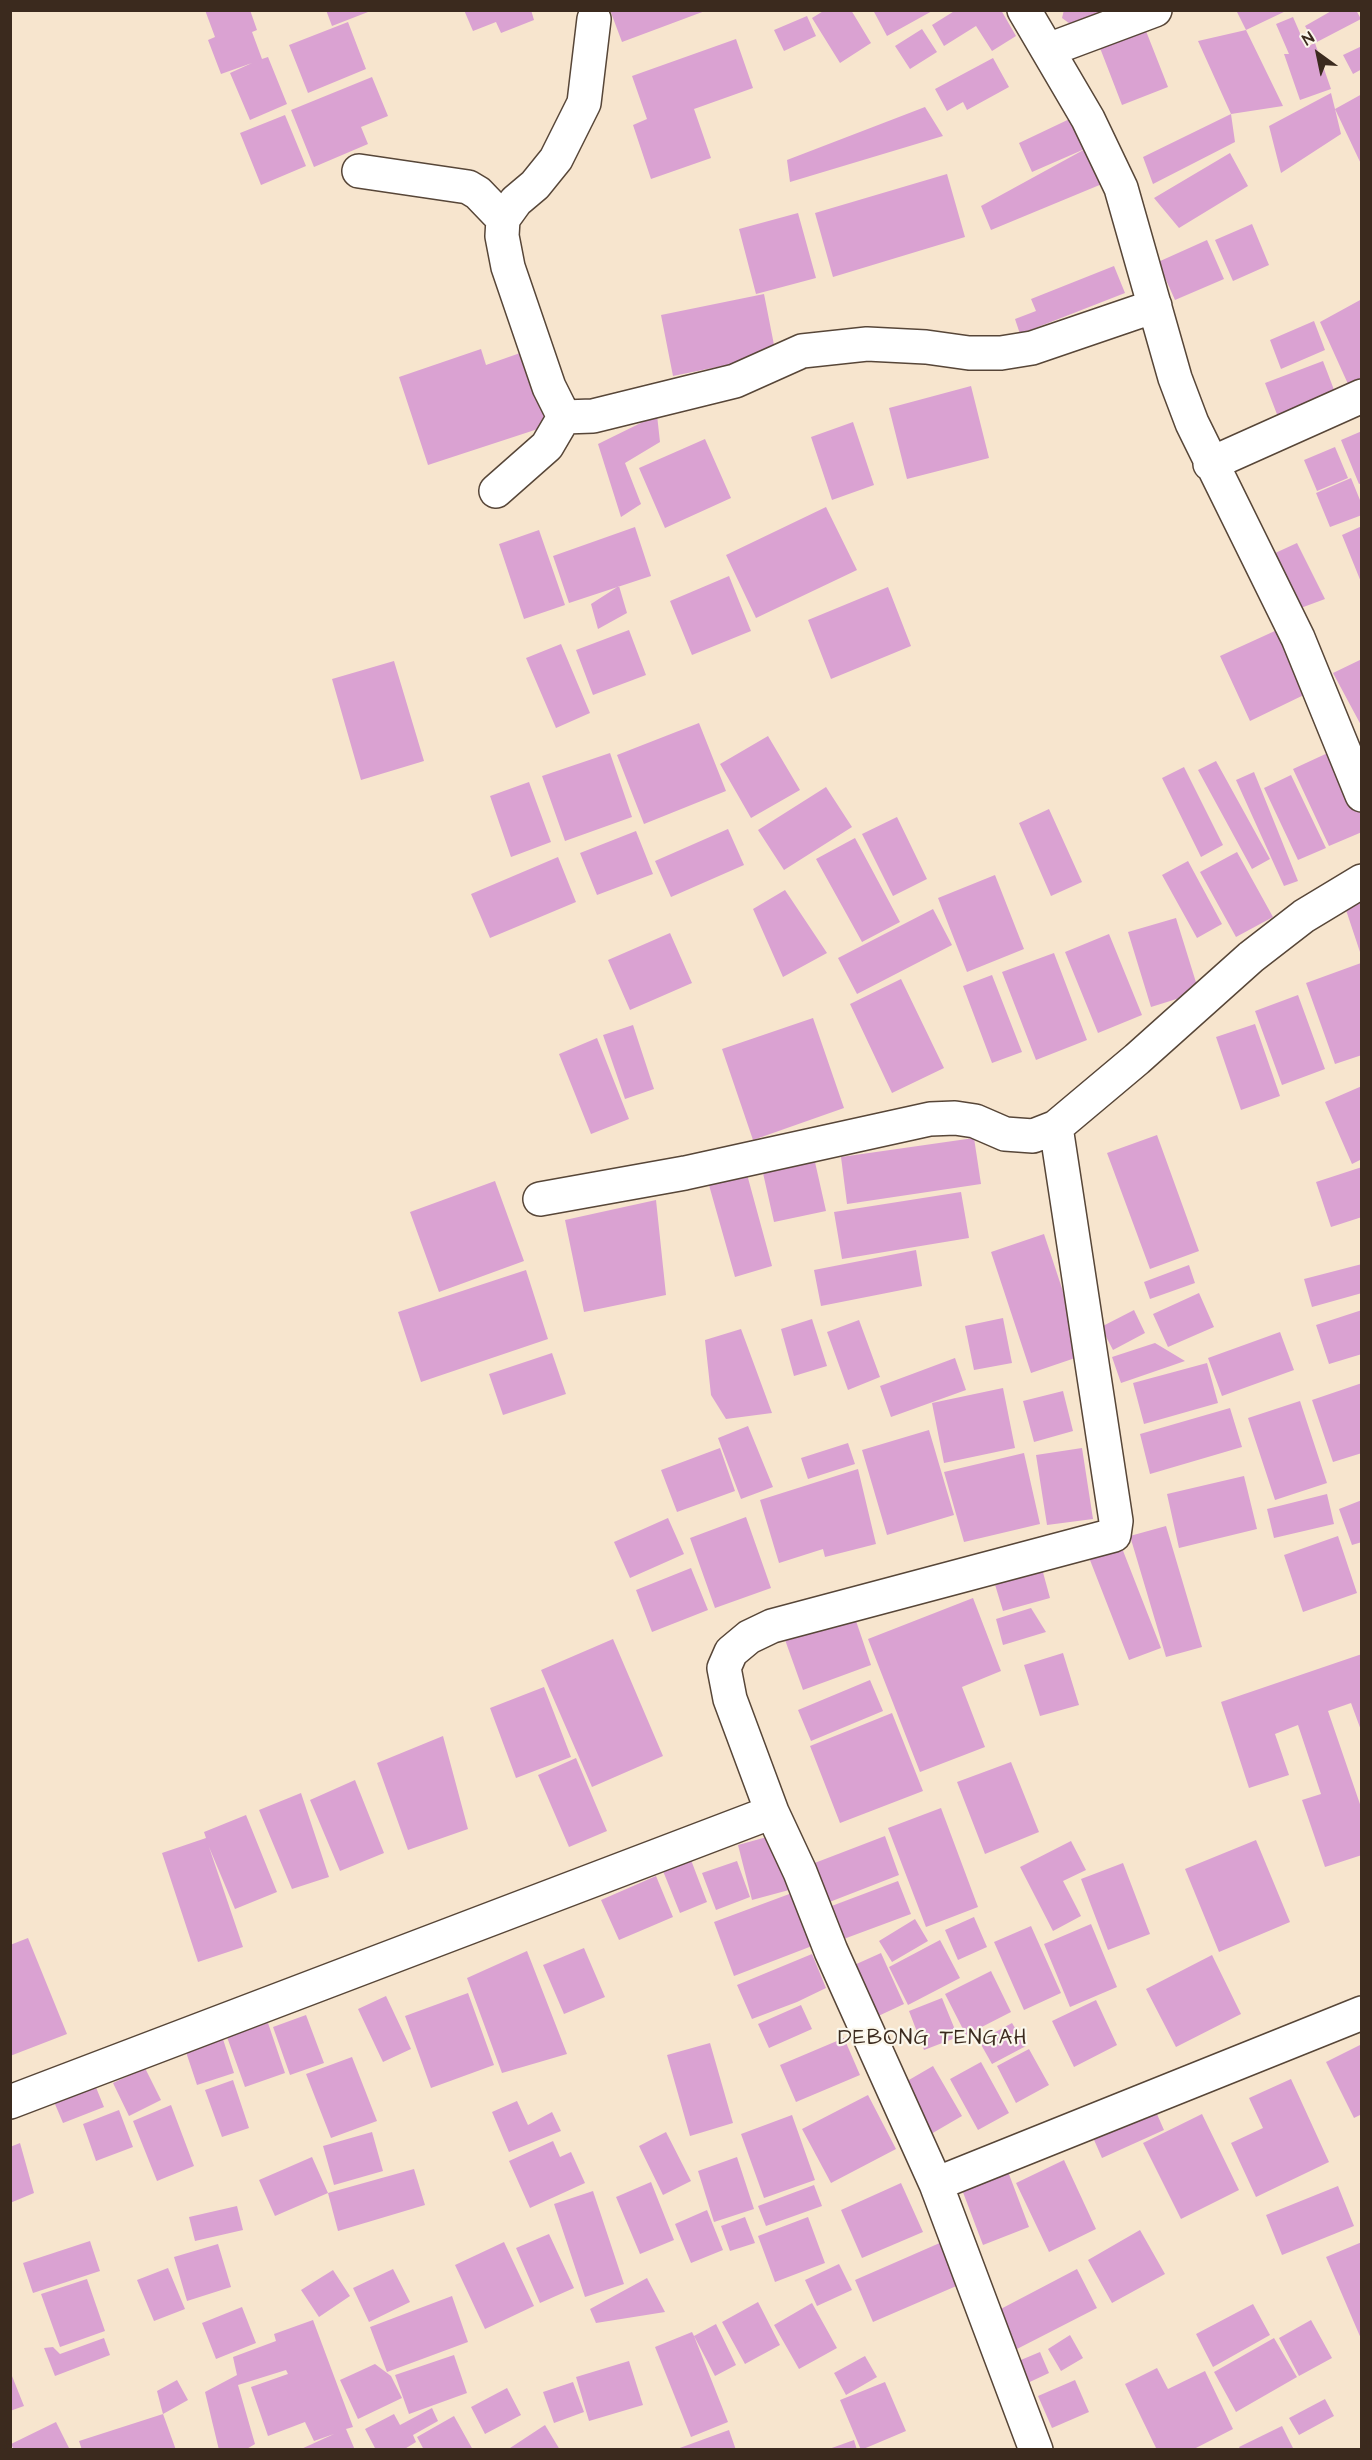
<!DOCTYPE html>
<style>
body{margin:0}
#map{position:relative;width:1372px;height:2460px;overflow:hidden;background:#f7e5ce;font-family:"Architects Daughter",sans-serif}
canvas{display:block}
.frame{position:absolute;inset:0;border:12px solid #3b2a1e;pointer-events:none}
.north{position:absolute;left:1288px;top:24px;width:60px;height:60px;-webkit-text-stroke:4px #fbf7ec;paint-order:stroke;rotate:327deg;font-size:16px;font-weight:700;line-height:24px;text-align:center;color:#3b2a1e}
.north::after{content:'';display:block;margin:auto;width:21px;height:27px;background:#3b2a1e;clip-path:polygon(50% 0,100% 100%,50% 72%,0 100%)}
</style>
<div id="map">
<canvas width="1372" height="2460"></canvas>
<div class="frame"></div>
<div class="north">N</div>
</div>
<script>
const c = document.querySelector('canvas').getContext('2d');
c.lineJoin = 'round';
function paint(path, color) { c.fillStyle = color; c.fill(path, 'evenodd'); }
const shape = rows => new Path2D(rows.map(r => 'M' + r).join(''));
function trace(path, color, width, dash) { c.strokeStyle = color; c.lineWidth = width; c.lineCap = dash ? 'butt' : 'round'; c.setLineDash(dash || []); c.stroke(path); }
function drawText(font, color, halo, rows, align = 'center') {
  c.font = font + ' "Architects Daughter",sans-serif'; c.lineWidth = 4.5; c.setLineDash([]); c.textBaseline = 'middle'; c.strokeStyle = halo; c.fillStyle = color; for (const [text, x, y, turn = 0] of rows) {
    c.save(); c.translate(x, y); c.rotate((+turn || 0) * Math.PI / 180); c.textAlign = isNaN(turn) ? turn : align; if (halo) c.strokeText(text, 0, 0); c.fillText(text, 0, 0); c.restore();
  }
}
const building = shape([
 [205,10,250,10,257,30,252,32,262,59,268,57,287,104,250,120,230,73,252,63,221,74,208,40,215,37],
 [326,10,367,10,368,12,332,26],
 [464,10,531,10,534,20,501,33,496,22,473,31],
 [610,10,705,10,705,11,622,42],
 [825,10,851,10,871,43,840,63,812,18],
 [873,10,934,10,887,36],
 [956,10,1001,10,1016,36,992,51,976,26,944,46,932,25],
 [1064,10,1123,10,1077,29,1062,18],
 [1236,10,1288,10,1246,30],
 [1333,10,1356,10,1361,19,1315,43,1305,26],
 [807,16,816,36,784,51,774,30],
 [1293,17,1306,47,1315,43,1316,46,1331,89,1300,100,1284,54,1289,54,1276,24],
 [348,22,366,69,308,93,289,45],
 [922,29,937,52,910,69,895,46],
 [1246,30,1283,106,1231,114,1198,41],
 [1146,31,1168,87,1122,105,1100,48],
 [736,39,753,88,694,109,711,158,651,179,633,125,647,119,632,76],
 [1362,46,1362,69,1353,74,1343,55],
 [993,58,1009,87,967,110,963,102,947,111,935,89],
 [372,77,388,116,361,127,368,144,314,167,291,110],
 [1331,93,1335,109,1362,94,1362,166,1335,109,1341,134,1281,173,1269,126],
 [925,107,943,136,790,182,787,160],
 [1231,114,1235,142,1153,184,1143,157],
 [285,115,306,166,261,185,240,133],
 [1078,115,1102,184,991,230,981,206,1087,148,1032,172,1019,143],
 [1230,153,1248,186,1179,228,1154,198],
 [947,174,965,237,833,277,815,213],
 [798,213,816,278,756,294,739,229],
 [1252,224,1269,265,1233,281,1215,240],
 [1207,240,1224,279,1175,300,1158,262],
 [1114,266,1125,293,1020,334,1015,319,1036,311,1031,299],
 [764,294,776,355,673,376,661,315],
 [1362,299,1362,378,1348,384,1320,322],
 [1314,321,1325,350,1281,369,1270,340],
 [481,349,486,365,523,352,547,426,428,465,399,377],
 [1323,361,1336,395,1278,417,1265,383],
 [971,386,989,458,907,479,889,408],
 [657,415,660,442,625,463,641,504,621,517,598,444],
 [853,422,874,485,832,500,811,437],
 [1362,431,1362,483,1359,484,1341,440],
 [705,439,731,498,665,528,639,468],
 [1335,447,1348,478,1317,491,1304,460],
 [1351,478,1362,505,1362,515,1330,527,1316,493],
 [826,507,857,570,756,618,726,555],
 [1362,526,1362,582,1361,582,1342,535],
 [635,527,651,576,569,603,553,556],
 [539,530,565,605,524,619,499,544],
 [1297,543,1325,599,1298,609,1273,554],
 [729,576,751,631,692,655,670,601],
 [619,586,627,613,598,629,591,604],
 [888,587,911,646,831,679,808,620],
 [629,630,646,675,593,695,576,650],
 [1277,630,1310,692,1250,721,1220,656],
 [561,644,590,713,556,728,526,658],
 [1362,659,1362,727,1333,673],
 [394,661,424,761,361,780,332,679],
 [699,723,726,791,644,824,617,755],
 [768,736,800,790,751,818,720,764],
 [1332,751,1362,817,1362,832,1329,846,1293,769],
 [610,753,632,817,565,841,542,776],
 [1216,761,1270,859,1252,869,1198,770],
 [1184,767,1223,845,1201,857,1162,778],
 [1254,772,1298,881,1284,886,1236,780],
 [1291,775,1326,848,1298,860,1264,788],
 [529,782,551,842,511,857,490,796],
 [826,787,852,827,784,870,758,830],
 [1049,809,1082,882,1051,896,1019,823],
 [897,817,927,879,893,896,862,834],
 [728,829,744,865,671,897,655,861],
 [636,831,653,874,597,895,580,853],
 [855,838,900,922,862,942,816,859],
 [1237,852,1273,917,1236,937,1200,872],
 [558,857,576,902,490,938,471,894],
 [1188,861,1222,924,1197,938,1162,875],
 [995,875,1024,949,967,972,938,898],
 [785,890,827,953,783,977,753,909],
 [1362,894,1362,955,1361,955,1343,901],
 [933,909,952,945,857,994,838,958],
 [1176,918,1199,992,1151,1007,1128,932],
 [670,933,692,983,630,1010,608,960],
 [1109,934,1142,1015,1098,1033,1065,952],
 [1054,953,1087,1040,1036,1060,1002,972],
 [1361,963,1362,1055,1335,1064,1306,983],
 [992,975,1022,1052,992,1063,963,986],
 [901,979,944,1068,892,1093,850,1004],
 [1298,995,1325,1069,1282,1085,1255,1011],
 [813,1018,844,1108,753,1140,722,1049],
 [1255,1024,1280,1096,1241,1110,1216,1037],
 [633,1025,654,1089,625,1099,603,1035],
 [597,1038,629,1119,591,1134,559,1054],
 [1362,1086,1362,1159,1352,1164,1325,1102],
 [1157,1135,1199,1251,1150,1269,1107,1153],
 [974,1138,981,1184,847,1204,841,1157],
 [815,1162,826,1211,774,1222,763,1173],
 [745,1167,772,1266,735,1277,707,1178],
 [1362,1167,1362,1217,1331,1227,1316,1182],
 [495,1181,524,1261,439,1292,410,1212],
 [961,1192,969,1238,842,1259,834,1212],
 [656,1200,666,1295,584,1312,565,1220],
 [1044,1234,1084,1355,1031,1373,991,1252],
 [916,1250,922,1286,821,1306,814,1270],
 [1362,1264,1362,1293,1312,1307,1304,1279],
 [1189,1265,1195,1283,1150,1299,1144,1282],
 [526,1270,548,1339,421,1382,398,1312],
 [1199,1293,1214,1327,1168,1347,1153,1314],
 [1134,1310,1145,1333,1113,1350,1101,1327],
 [1362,1310,1362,1354,1329,1364,1316,1325],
 [1003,1318,1012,1363,974,1370,965,1326],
 [812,1319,827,1366,794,1376,781,1329],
 [859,1320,880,1377,848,1390,827,1332],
 [741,1329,772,1413,726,1419,711,1395,705,1340],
 [1280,1332,1294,1370,1222,1396,1208,1358],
 [1155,1343,1185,1361,1121,1383,1112,1357],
 [552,1353,566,1394,503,1415,489,1374],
 [955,1358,966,1390,891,1417,880,1386],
 [1207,1363,1218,1403,1144,1424,1133,1383],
 [1362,1383,1362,1453,1333,1462,1312,1400],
 [1003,1388,1015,1448,944,1463,932,1403],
 [1063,1391,1073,1431,1034,1442,1023,1401],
 [1300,1401,1327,1483,1275,1500,1248,1418],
 [1230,1408,1242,1447,1150,1474,1140,1434],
 [748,1426,773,1487,741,1499,718,1438],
 [929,1430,954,1515,887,1535,862,1450],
 [848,1443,855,1464,808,1479,801,1458],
 [720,1448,735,1491,677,1512,661,1470],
 [1082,1448,1093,1519,1047,1525,1036,1455],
 [1024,1453,1040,1524,964,1542,944,1472],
 [858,1469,876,1544,825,1557,823,1549,779,1563,760,1500],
 [1244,1476,1257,1529,1179,1548,1167,1494],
 [1327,1494,1334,1524,1274,1538,1267,1509],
 [1362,1500,1362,1542,1352,1545,1339,1509],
 [746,1517,771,1588,715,1608,690,1538],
 [668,1518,684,1554,630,1578,614,1542],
 [1166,1526,1202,1647,1166,1657,1130,1536],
 [1338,1536,1357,1593,1303,1612,1284,1555],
 [1120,1543,1161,1648,1129,1660,1088,1555],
 [1041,1565,1050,1598,1003,1611,993,1578],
 [691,1568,708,1610,652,1632,636,1590],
 [973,1598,1001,1671,962,1687,985,1747,920,1772,868,1639],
 [1031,1608,1046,1632,1003,1645,996,1619],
 [853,1612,871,1665,803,1690,784,1637],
 [613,1639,663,1756,592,1787,541,1670],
 [1063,1653,1079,1705,1040,1716,1024,1665],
 [1362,1654,1362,1733,1351,1703,1328,1711,1362,1810,1362,1855,1325,1867,1302,1800,1321,1794,1298,1725,1275,1734,1289,1775,1249,1788,1221,1702],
 [870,1680,883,1711,811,1741,798,1710],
 [544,1687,571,1757,516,1778,490,1708],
 [892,1713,923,1791,840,1823,810,1746],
 [443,1736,468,1829,408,1850,377,1763],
 [576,1758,607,1831,569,1847,538,1775],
 [1011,1762,1039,1832,985,1854,957,1782],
 [355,1780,384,1853,340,1871,310,1800],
 [301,1793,329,1877,292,1889,259,1810],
 [941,1808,978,1907,926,1927,888,1828],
 [246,1815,277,1892,235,1909,209,1847,243,1947,198,1962,162,1853,206,1838,204,1832],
 [774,1835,789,1890,752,1900,738,1845],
 [885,1836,899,1875,827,1903,812,1864],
 [1256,1840,1290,1922,1219,1952,1185,1869],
 [1071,1841,1086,1870,1063,1881,1081,1916,1053,1931,1020,1867],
 [691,1860,707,1902,680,1913,663,1871],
 [737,1861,750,1897,716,1910,702,1873],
 [1123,1863,1150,1934,1108,1950,1081,1879],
 [656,1876,673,1917,619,1940,601,1900],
 [898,1881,911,1914,841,1940,829,1907],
 [792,1893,812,1946,734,1976,714,1922],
 [974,1917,987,1947,958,1960,945,1930],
 [915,1919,928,1941,892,1962,879,1941],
 [1091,1924,1117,1987,1070,2007,1044,1944],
 [1031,1926,1061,1993,1024,2010,994,1942],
 [28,1938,67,2034,10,2056,10,1945],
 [940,1940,960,1978,908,2005,889,1967],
 [584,1948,605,1997,564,2014,543,1965],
 [527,1951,567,2054,502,2073,467,1978],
 [881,1953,904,2004,874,2018,852,1966],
 [812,1954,826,1988,797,2002,752,2019,737,1985],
 [1212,1955,1241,2014,1176,2047,1146,1989],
 [991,1971,1011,2012,966,2035,945,1994],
 [468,1993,494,2065,431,2088,405,2016],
 [386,1996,411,2049,383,2062,358,2009],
 [942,1998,958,2037,924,2050,909,2011],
 [1096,2000,1117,2045,1074,2067,1052,2021],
 [801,2005,812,2029,769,2048,758,2024],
 [306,2015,324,2063,290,2075,273,2027],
 [268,2023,285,2073,245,2087,227,2037],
 [1012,2023,1026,2046,992,2064,979,2041],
 [221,2033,234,2073,197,2085,184,2046],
 [844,2038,860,2075,796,2102,780,2065],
 [710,2043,733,2123,690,2136,667,2055],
 [1362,2044,1362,2114,1354,2118,1326,2062],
 [1029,2049,1049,2085,1016,2103,997,2066],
 [352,2057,377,2121,331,2138,306,2074],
 [981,2062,1009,2113,978,2130,950,2079],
 [933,2066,962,2116,931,2134,902,2084],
 [145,2068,161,2100,129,2116,113,2083],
 [1291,2079,1329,2162,1256,2197,1231,2143,1263,2128,1249,2098],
 [93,2080,104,2107,63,2123,52,2097],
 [233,2080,249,2128,222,2137,205,2090],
 [868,2095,896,2149,831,2183,802,2129],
 [517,2101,528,2125,552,2112,561,2131,509,2152,492,2112],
 [171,2105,194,2166,157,2181,133,2121],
 [1153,2105,1164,2130,1102,2158,1091,2133],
 [119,2110,133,2147,96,2161,83,2124],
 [1202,2114,1239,2190,1181,2219,1143,2143],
 [792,2115,815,2180,764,2198,741,2134],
 [372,2132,383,2171,334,2185,323,2146],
 [666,2132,691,2181,663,2195,639,2146],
 [553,2141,560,2157,571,2152,585,2183,530,2208,509,2161],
 [20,2143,34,2193,10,2203,10,2147],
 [312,2157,328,2193,275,2216,259,2180],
 [737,2157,754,2209,714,2222,698,2171],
 [1064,2160,1096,2229,1049,2252,1016,2183],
 [414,2169,425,2205,338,2231,328,2193],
 [1007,2169,1029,2227,983,2245,961,2187],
 [651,2182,674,2240,640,2254,616,2197],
 [901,2183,923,2232,862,2258,841,2210],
 [814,2185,822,2206,766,2226,758,2206],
 [1338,2186,1354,2226,1282,2255,1266,2215],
 [593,2191,624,2284,585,2297,554,2204],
 [237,2206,243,2230,195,2241,189,2217],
 [707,2210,723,2250,691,2263,675,2224],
 [745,2217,755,2243,730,2251,721,2226],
 [808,2217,825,2263,775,2282,758,2236],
 [1140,2230,1165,2274,1112,2303,1088,2260],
 [549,2234,574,2288,540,2303,516,2248],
 [90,2241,100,2271,33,2293,23,2263],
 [504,2242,534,2306,485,2329,455,2265],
 [942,2242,961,2284,873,2322,855,2280],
 [1362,2242,1362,2341,1326,2257],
 [218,2244,231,2287,187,2301,174,2257],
 [839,2264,852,2290,817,2306,805,2280],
 [168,2268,185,2309,154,2321,137,2280],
 [393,2269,410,2302,369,2322,353,2288],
 [1077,2269,1097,2308,1015,2350,995,2312],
 [333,2270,350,2296,319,2317,301,2290],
 [647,2278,665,2312,596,2323,590,2309],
 [87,2279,105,2331,60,2347,41,2294],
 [452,2296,468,2342,387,2372,370,2327],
 [758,2302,780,2345,745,2364,722,2322],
 [812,2303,837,2348,799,2369,774,2325],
 [1253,2304,1270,2335,1213,2367,1196,2334],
 [242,2307,256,2343,216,2359,202,2323],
 [313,2320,353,2427,346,2429,355,2450,299,2450,334,2434,314,2441,305,2422,268,2436,251,2387,288,2374,286,2370,238,2385,255,2444,245,2450,219,2450,205,2392,237,2375,233,2357,276,2341,274,2334],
 [1311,2320,1332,2358,1299,2376,1279,2338],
 [716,2324,736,2365,715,2376,694,2336,728,2422,691,2437,655,2347,692,2332,694,2336],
 [1070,2335,1083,2358,1061,2371,1048,2349],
 [104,2338,110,2355,55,2376,44,2348,53,2347,60,2354],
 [1274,2338,1297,2377,1236,2412,1214,2372],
 [1040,2352,1049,2373,1019,2387,1016,2362],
 [454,2355,467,2393,409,2414,395,2375],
 [865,2356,877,2377,846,2395,834,2373],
 [629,2361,643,2405,589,2421,576,2377],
 [375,2364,391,2376,402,2398,358,2419,340,2380],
 [1157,2368,1168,2389,1205,2371,1233,2429,1192,2450,1157,2450,1125,2384],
 [10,2371,24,2406,10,2411],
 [177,2380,188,2400,163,2414,157,2391],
 [1075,2380,1089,2412,1052,2428,1038,2396],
 [573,2382,584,2412,554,2423,543,2392],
 [885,2382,906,2431,861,2450,840,2400],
 [507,2388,521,2415,485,2434,471,2407],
 [1325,2399,1334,2416,1299,2435,1289,2418],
 [432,2408,438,2421,413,2435,416,2442,403,2450,376,2450,365,2429,394,2414,400,2425],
 [163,2414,176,2450,82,2450,79,2441],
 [454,2416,473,2450,424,2450,417,2437],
 [56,2422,70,2450,14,2450,11,2444],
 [545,2425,560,2450,507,2450],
 [1282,2426,1294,2450,1241,2450,1239,2447],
 [729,2430,736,2450,677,2450,677,2449],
 [854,2440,857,2450,829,2450,829,2449]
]);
const minor = shape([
 [1024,10,1088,119,1121,188,1175,378,1192,423,1298,638,1362,795],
 [594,19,584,103,556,159,535,185,516,201,503,219,502,236,508,267,549,387,564,417,593,416,735,381,802,351,867,344,926,347,969,353,1001,353,1032,348,1155,306],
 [1048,50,1155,10],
 [359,171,468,187,478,193,503,219],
 [1210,464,1362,396],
 [496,491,547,446,564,417],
 [540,1199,685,1173,930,1119,955,1118,975,1121,1005,1134,1033,1136,1056,1127,1137,1059,1251,957,1304,916,1362,881],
 [772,1812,730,1699,724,1668,731,1652,749,1637,772,1626,1114,1535,1116,1521,1056,1127],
 [10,2102,772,1812,800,1872,831,1951,936,2184,1036,2450],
 [936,2184,1362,2013]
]);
const quarterNames = [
 ["DEBONG TENGAH",933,2040]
];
paint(building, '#daa2d2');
trace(minor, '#574638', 36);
trace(minor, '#fff', 33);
c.letterSpacing = '1.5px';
drawText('21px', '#3b2a1e', '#fbf7ec', quarterNames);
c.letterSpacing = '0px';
</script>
